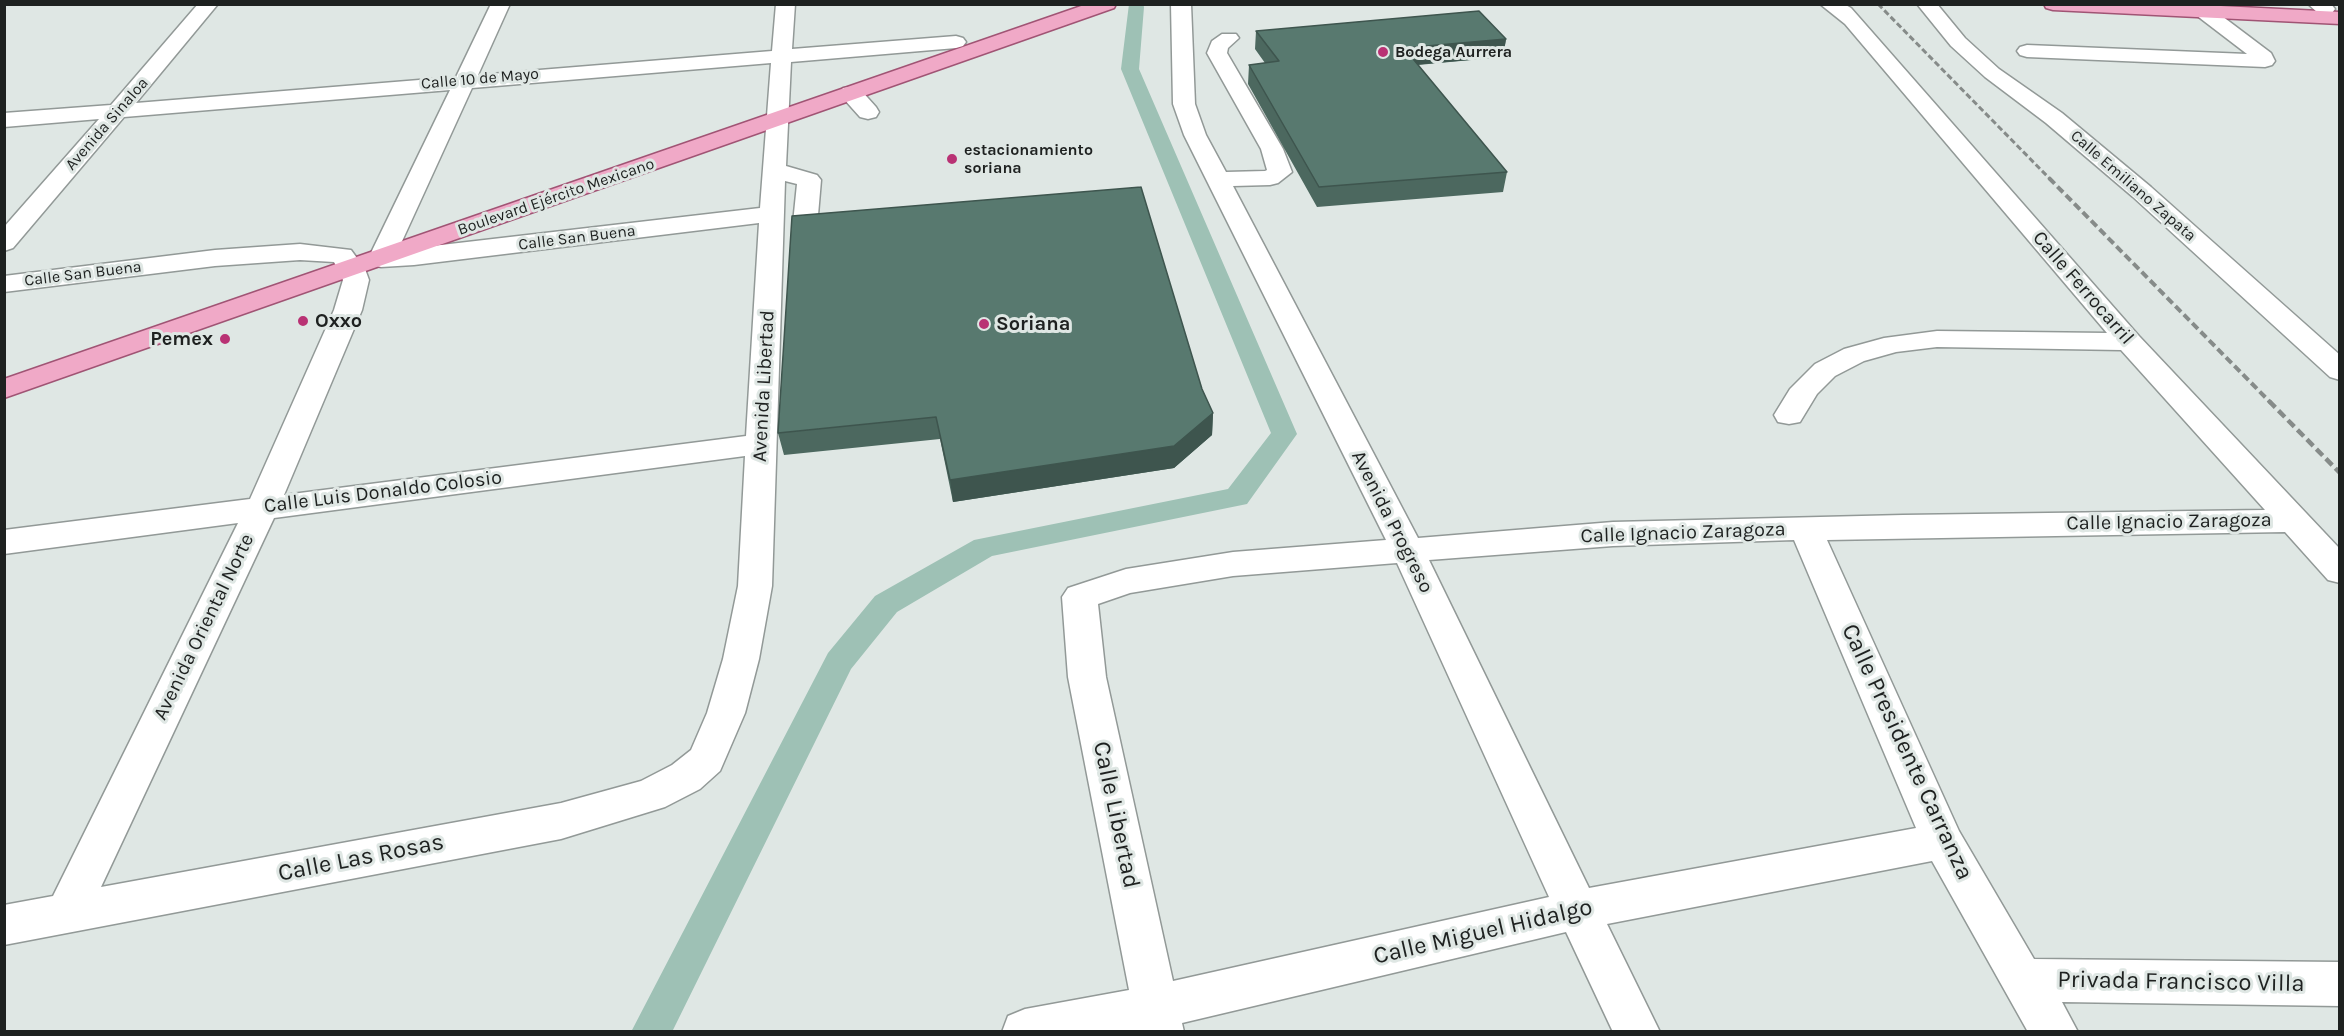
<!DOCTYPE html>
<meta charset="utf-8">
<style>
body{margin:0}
#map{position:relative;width:2344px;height:1036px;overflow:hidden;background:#dfe7e4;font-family:Karla,sans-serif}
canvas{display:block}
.frame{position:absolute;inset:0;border:6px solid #1e2120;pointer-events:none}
</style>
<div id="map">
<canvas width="2344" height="1036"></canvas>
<div class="frame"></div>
</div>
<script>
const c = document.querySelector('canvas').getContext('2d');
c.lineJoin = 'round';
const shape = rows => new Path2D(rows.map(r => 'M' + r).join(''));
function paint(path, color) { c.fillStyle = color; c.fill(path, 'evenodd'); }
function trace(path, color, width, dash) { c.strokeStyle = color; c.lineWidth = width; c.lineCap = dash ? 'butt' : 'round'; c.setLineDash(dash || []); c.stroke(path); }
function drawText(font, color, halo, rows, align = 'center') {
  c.font = font + ' Karla,sans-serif'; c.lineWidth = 6; c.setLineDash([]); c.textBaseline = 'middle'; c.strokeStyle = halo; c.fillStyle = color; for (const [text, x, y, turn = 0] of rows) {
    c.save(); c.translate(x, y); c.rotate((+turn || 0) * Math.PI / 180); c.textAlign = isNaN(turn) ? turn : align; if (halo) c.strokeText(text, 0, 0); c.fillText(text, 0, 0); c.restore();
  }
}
const canal = shape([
 [1129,4,1143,4,1144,7,1139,69,1297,434,1247,504,992,556,897,612,851,669,672,1032,631,1032,828,653,875,596,974,540,1228,489,1271,433,1121,69,1129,4]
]);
const minor = shape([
 [198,4,218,4,136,103,456,77,491,4,510,4,478,75,772,51,776,4,795,4,792,49,956,36,963,38,966,42,963,46,956,48,791,62,786,166,817,175,821,180,818,215,832,214,841,216,844,221,841,226,832,228,805,230,796,228,793,223,797,184,785,181,772,586,759,659,745,713,720,771,700,789,665,807,561,839,4,945,4,905,53,896,238,523,4,554,4,530,250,499,334,310,343,280,334,262,300,260,215,266,4,292,4,276,215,250,300,244,351,250,365,269,369,280,362,310,284,495,746,436,759,223,414,265,381,267,372,265,368,259,450,90,124,117,13,248,4,251,4,227,99,119,4,127,4,113,111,105,198,4],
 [771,63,760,208,398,250,472,88,771,63],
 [745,456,738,586,723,659,707,713,691,750,672,765,641,781,561,803,101,887,274,518,745,456],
 [1171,4,1191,4,1195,104,1206,135,1226,172,1265,171,1267,170,1261,149,1207,53,1212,41,1222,34,1236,34,1239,38,1228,48,1227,53,1283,149,1292,172,1278,183,1270,185,1233,186,1418,538,1613,522,1903,515,2265,510,2121,350,1937,347,1896,352,1864,361,1835,376,1817,394,1800,422,1789,424,1778,422,1774,415,1790,389,1815,364,1844,349,1884,338,1937,331,2107,333,1845,24,1820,4,1844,4,1851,8,2139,336,2340,549,2340,583,2328,580,2285,532,1827,540,1959,831,2034,959,2340,962,2340,1006,2062,1002,2078,1032,2028,1032,1932,861,1607,924,1660,1032,1613,1032,1566,932,1182,1023,1184,1032,1002,1032,1008,1016,1025,1009,1129,990,1068,677,1062,597,1068,588,1126,569,1233,552,1386,540,1184,135,1173,104,1171,4],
 [1794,540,1916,828,1589,888,1429,560,1613,546,1794,540],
 [1397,563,1549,897,1173,981,1106,677,1098,604,1130,593,1233,576,1397,563],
 [1917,4,1937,4,1965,38,1999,69,2062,113,2151,187,2340,355,2340,380,2330,377,2133,197,2046,123,1985,77,1951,46,1917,4],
 [2308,4,2331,4,2335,9,2332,13,2325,15,2318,13,2308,4],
 [2203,5,2210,7,2271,53,2275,61,2272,65,2265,67,2027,57,2020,55,2017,51,2020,47,2027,45,2247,54,2196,15,2193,11,2196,7,2203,5],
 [851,87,859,88,876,107,879,112,876,117,868,119,860,117,843,98,840,93,843,88,851,87]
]);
const major = shape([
 [1087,4,1116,4,1114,8,4,398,4,379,1087,4],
 [2044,4,2181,4,2340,12,2340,24,2053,10,2046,8,2044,4]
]);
const railFar2 = shape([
 [1878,4,2050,179]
]);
const railFar1 = shape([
 [2049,178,2271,403]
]);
const rail = shape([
 [2269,401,2340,473]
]);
const wall = shape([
 [1480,4,1526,4,1526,6],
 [1256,31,1506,39,1503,57,1418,65,1507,172,1503,192,1317,207,1248,84,1249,65,1265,63,1255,49],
 [1202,389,1213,413,1212,435,1174,468,953,502,940,439,784,455,778,433]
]);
const shadedWall = shape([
 [1506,39,1503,57,1402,66,1404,48],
 [1213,413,1212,435,1174,468,953,502,950,480]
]);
const building = shape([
 [1479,11,1506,39,1404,48,1507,172,1319,187,1249,65,1279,61,1256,31,1479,11],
 [1141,187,1202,389,1213,413,1174,446,950,480,936,417,778,433,792,216,1141,187]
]);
const markers = [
 [1383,52,6,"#b93274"],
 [952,159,6,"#b93274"],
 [303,321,6,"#b93274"],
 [984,324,6,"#b93274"],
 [225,339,6,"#b93274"]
];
const farPoinames = [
 ["Bodega Aurrera",1395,52],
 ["estacionamiento",964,150],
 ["soriana",964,168]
];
const farStreetnames = [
 ["Calle 10 de Mayo",480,79,-5],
 ["Avenida Sinaloa",107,124,-49],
 ["Calle Emiliano Zapata",2133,186,41],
 ["Boulevard Ejército Mexicano",556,197,-19],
 ["Calle San Buena",577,238,-7],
 ["Calle San Buena",83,274,-7]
];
const streetNames = [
 ["Calle Ferrocarril",2083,288,49],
 ["Avenida Libertad",764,386,-87],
 ["Calle Luis Donaldo Colosio",383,492,-7],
 ["Avenida Progreso",1392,522,63],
 ["Calle Ignacio Zaragoza",2169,522,-1],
 ["Calle Ignacio Zaragoza",1683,533,-2],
 ["Avenida Oriental Norte",204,627,-64]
];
const poiNames = [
 ["Oxxo",315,321],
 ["Soriana",996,324],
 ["Pemex",213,339,"right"]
];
const nearStreetnames = [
 ["Calle Presidente Carranza",1907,752,65],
 ["Calle Libertad",1116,815,78],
 ["Calle Las Rosas",361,858,-11],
 ["Calle Miguel Hidalgo",1483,932,-13],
 ["Privada Francisco Villa",2181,982,1]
];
paint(canal, '#9ec1b5');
trace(minor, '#929997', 3);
trace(major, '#a05474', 3);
paint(minor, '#fff');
paint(major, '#f0a9c7');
trace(railFar2, '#868b89', 3, [6, 3]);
trace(railFar1, '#868b89', 4, [8, 4]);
trace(rail, '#868b89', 4.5, [9, 4.5]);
paint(wall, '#4c685f');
paint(shadedWall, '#3e554e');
paint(building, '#58796f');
trace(building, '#3e554e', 1.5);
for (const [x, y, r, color] of markers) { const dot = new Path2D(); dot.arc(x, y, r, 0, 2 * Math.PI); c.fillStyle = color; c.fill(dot); trace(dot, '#dfe7e4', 2); }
drawText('bold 16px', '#1e2120', '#dfe7e4', farPoinames, 'left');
drawText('16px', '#1e2120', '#dfe7e4', farStreetnames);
drawText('20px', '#1e2120', '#dfe7e4', streetNames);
drawText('bold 20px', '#1e2120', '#dfe7e4', poiNames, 'left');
drawText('24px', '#1e2120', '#dfe7e4', nearStreetnames);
</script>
